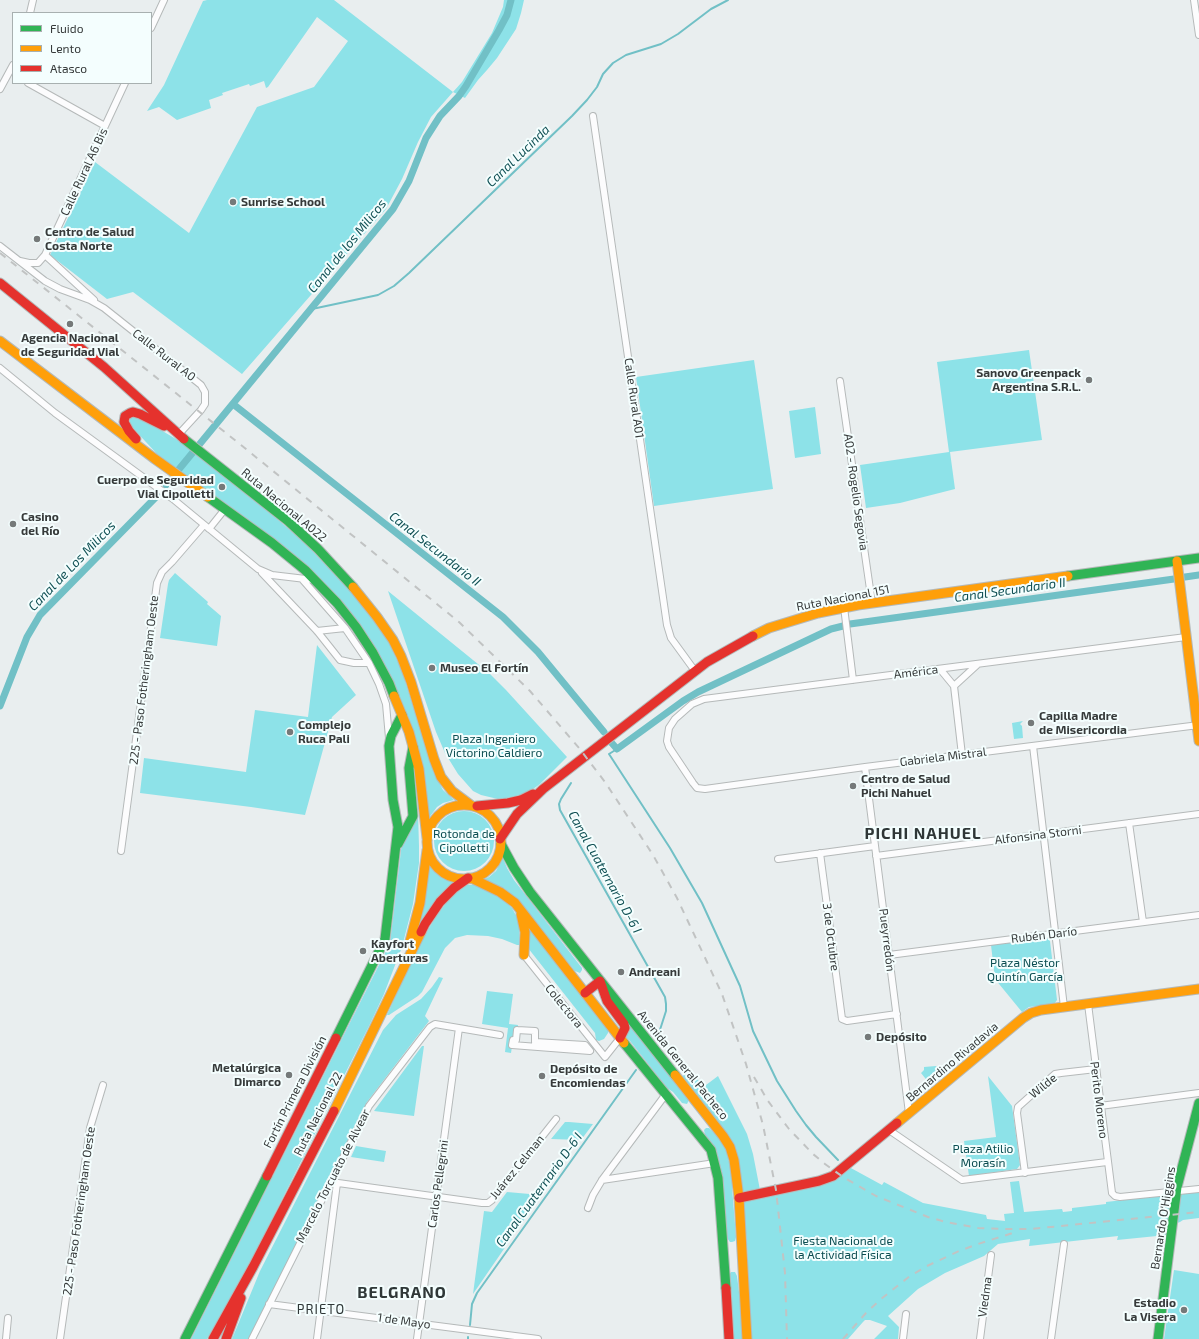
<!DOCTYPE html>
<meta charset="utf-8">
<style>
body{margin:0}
#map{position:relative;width:1199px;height:1339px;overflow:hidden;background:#e9eeef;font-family:"Exo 2",sans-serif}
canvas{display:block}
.legend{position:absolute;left:12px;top:12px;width:140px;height:72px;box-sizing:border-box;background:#f4fefe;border:1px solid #a8b0b0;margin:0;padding:5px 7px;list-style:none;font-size:12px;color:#363a3a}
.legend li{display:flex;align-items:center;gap:8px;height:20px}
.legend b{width:20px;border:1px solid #a8b0b0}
</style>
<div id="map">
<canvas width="1199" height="1339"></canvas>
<ul class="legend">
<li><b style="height:5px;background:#30b455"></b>Fluido</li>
<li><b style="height:5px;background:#ff9f0a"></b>Lento</li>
<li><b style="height:5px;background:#e5322d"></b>Atasco</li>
</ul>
</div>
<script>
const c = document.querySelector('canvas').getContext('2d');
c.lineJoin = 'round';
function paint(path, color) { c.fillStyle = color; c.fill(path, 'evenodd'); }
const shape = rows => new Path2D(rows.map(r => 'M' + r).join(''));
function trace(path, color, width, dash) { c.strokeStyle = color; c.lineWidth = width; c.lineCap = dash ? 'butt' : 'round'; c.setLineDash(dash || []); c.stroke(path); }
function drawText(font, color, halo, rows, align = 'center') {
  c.font = font + ' "Exo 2",sans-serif'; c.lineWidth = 4; c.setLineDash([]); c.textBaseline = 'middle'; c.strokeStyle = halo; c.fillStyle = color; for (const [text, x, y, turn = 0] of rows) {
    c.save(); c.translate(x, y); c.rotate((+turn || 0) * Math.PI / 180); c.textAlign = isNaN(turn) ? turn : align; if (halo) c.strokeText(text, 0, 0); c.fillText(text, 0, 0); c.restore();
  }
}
const green = shape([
 [207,0,334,0,453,92,462,82,492,33,503,7,504,0,524,0,521,13,516,29,497,58,487,70,478,80,465,98,453,92,431,117,418,142,402,179,386,209,242,374,133,292,107,299,50,255,95,162,189,233,257,107,314,87,348,41,317,17,268,87,266,88,264,81,250,86,249,84,222,93,223,95,209,100,211,108,177,120,159,107,147,111,164,85,203,1],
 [1029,350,1042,440,950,452,955,489,900,503,866,508,860,465,949,452,937,362],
 [754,360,773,489,654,506,636,377],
 [815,407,821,454,795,458,789,411],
 [132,416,144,420,181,442,276,518,305,543,360,601,385,634,402,671,434,773,443,790,454,800,443,803,437,807,428,819,420,758,354,617,159,456,131,426,129,423,130,418],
 [175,573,208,602,207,604,221,616,217,646,160,638,168,584,169,580],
 [388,591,489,673,506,690,567,757,540,784,529,792,514,797,498,799,481,795,473,791,458,774,445,753,436,732],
 [317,645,356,695,332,717,305,815,251,807,140,793,144,758,246,772,255,710,308,717],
 [1023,721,1020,724,1022,726,1023,738,1014,739,1012,723],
 '434 841a30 30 0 1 1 60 0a30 30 0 1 1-60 0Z',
 [418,813,419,846,419,863,413,904,402,947,384,994,370,1024,240,1283,207,1339,191,1339,390,943,402,842],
 [503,858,507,868,514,880,582,968,582,970,580,973,575,971,514,897,505,889,482,880,489,877,496,871],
 [430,865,440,875,454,882,414,939],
 [467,885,476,885,492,892,506,902,512,908,519,921,520,945,517,945,502,939,488,936,467,935,455,938,445,948,422,992,418,996,389,1015,387,1015,418,947,435,918,452,895],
 [526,924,608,1030,608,1033,604,1039,599,1041,596,1040,595,1033,528,948],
 [1046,938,1049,939,1050,941,1057,1000,1054,1004,1029,1007,1022,1012,995,979,991,945],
 [439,977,443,978,425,1016,429,1021,367,1102,249,1339,232,1339,260,1271,383,1030,396,1015,421,999,432,987],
 [487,991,513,994,509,1024,518,1025,516,1040,513,1040,511,1053,505,1052,508,1028,482,1024],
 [627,1021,689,1100,687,1104,682,1103,673,1092,667,1088,630,1041,627,1038],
 [422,1046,424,1046,414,1116,374,1111],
 [936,1066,941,1072,929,1083,921,1073,924,1070,924,1067],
 [687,1073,706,1085,718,1076,747,1134,753,1154,760,1190,744,1192,743,1192,735,1153,681,1077],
 [988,1076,1012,1106,1020,1165,1017,1169,969,1176,964,1141,996,1137],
 [565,1122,569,1122,593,1124,581,1140,551,1139],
 [706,1128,709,1128,722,1140,725,1144,733,1179,732,1187,736,1237,735,1241,732,1242,730,1242,727,1238,719,1163,714,1146,705,1135,704,1130],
 [356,1146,386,1151,384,1162,351,1157],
 [849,1167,882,1185,884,1182,923,1203,986,1215,987,1219,1005,1221,1004,1214,1014,1213,1010,1182,1019,1181,1024,1212,1062,1209,1063,1212,1072,1211,1072,1208,1106,1204,1106,1202,1167,1195,1171,1199,1167,1235,1117,1240,1118,1236,1029,1246,1030,1239,998,1244,984,1256,945,1273,918,1289,888,1316,899,1327,898,1339,874,1339,887,1326,870,1320,865,1320,863,1322,848,1339,751,1339,747,1244,743,1203,745,1201],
 [507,1192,541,1195,473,1294,484,1211,492,1212],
 [1199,1192,1199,1218,1183,1220,1180,1222,1177,1223,1181,1195,1183,1194],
 [1174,1270,1199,1274,1199,1339,1164,1339],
 [731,1272,735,1272,737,1276,739,1292,741,1297,744,1339,733,1339,729,1275]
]);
const stream = shape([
 [312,309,378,295,394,286,409,273,572,116,587,100,597,87,603,74,613,63,626,55,661,44,678,34,711,9,728,0],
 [617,749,609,754,670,848,702,903,740,986,753,1031,777,1081,796,1111,806,1125,816,1137,838,1160],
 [571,783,561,799,559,804,560,810,665,997,666,1004,666,1011,658,1036],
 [470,1325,472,1304,477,1293,636,1070],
 [468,1339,468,1337]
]);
const canal = shape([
 [233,404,503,617,538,652,604,732],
 [166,485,393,209,409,181,426,138,440,116,459,96,466,86,499,30,507,15,511,0],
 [1185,577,1199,575],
 [850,624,1174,579],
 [0,706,27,637,40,615,157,496],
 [610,741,617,749,683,701,698,692,831,629,843,626]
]);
const street = shape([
 [1194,0,1199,35],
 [30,13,33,0],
 [151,28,164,0],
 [28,83,105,126],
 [0,89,13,65],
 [593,116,667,625,671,638,695,671],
 [0,246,45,281,60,289,90,300,104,308,201,385,205,392,205,404,201,410,179,434],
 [45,255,94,300],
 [20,261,29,263,38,263,45,255,125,83],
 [0,368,55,413,173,499,258,569,272,575,314,580],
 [840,381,872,603],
 [209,529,225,509],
 [262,573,317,631,340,660,354,663,369,663,379,684,386,704,389,738],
 [302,579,345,628,369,663],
 [844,607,853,680],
 [317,631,345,628],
 [1186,637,704,699,692,704,675,719,669,728,667,741,669,747,693,783,697,788,705,789,865,767,1199,725],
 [940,669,954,686,962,755],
 [954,686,978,664],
 [1033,746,1064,1007],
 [865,767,909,1113],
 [1129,823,1143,922],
 [121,851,157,583,162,572,172,562,204,525],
 [820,853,842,1019,847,1021,897,1014],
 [876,856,1199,814],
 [778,859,875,846],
 [524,955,605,1057,620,1038],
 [889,955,1199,915],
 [1088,1004,1112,1193,1115,1196,1120,1197,1199,1189],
 [517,1030,535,1031,535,1042,585,1045,590,1051,512,1045,513,1040,516,1040,517,1030],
 [1100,1106,1199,1093],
 [889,1130,962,1180,1107,1162],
 [1025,1173,1017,1113,1018,1107,1055,1074,1061,1073,1096,1069],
 [602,1180,715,1163],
 [331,1182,482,1203,488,1203,492,1200,556,1119],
 [588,1208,593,1195,602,1180,666,1094],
 [269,1304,538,1339],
 [6,1339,8,1318],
 [60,1339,90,1128,103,1085],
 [252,1339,369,1106,430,1027,435,1024,500,1035],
 [317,1339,337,1183],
 [417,1339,459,1028],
 [903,1339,906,1314],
 [980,1339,991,1255],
 [1051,1339,1064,1244]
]);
const fast = shape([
 [184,439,288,521,318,549,353,587],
 [208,497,272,543,305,570,337,603,356,627,373,653,389,683,394,696],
 [1068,576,1199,558],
 [398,844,413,816,409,768,413,747],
 [501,844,514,868,530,892,675,1075],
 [336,1038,385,939,398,827,393,800,389,746,391,736,402,715],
 [624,1043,711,1150,718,1178,726,1288],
 [185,1339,267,1176],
 [1158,1339,1177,1187,1199,1103]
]);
const slow = shape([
 [0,341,155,459,208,497],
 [1177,561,1199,741],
 [353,587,377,617,393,640,401,656,411,682,434,759,441,777,452,791,472,806],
 [753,636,769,628,818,613,858,605,1068,576],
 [394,696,409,732,419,769,427,838],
 '427 842a37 37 0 1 1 74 0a37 37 0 1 1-74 0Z',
 [471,878,500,892,515,903,624,1043],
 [521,914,525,932,524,955],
 [409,945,420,903,427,850],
 [675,1075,723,1136,730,1147,734,1160,739,1198,747,1339],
 [334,1111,421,932],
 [897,1123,1023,1018,1031,1013,1041,1010,1199,989]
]);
const jam = shape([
 [0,283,104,367,184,439],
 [136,439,129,431,124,422,125,416,130,413,133,412,140,414,164,426],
 [477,806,508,803,521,800,533,794],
 [500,839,517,814,543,789,707,662,753,636],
 [421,932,425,924,440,902,454,888,468,878],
 [585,993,600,981,607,1001,624,1024,625,1028,620,1038],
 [267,1176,336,1038],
 [739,1198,819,1181,833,1176,897,1123],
 [726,1288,729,1339],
 [213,1339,253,1267,334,1111],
 [226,1339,241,1298]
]);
const rail = shape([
 [0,253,241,445,459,622,530,691,579,748,605,782,653,855,677,898,722,994,746,1064,763,1125,776,1190,785,1273,787,1339],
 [754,1077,768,1101,789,1129,813,1154,825,1164,843,1177,876,1196,928,1217,946,1222,978,1228,1007,1229,1031,1229,1199,1212],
 [843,1339,866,1313,881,1299,910,1276,927,1266,959,1251,978,1244,1016,1232]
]);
const markers = [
 [233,202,4,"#757979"],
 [37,239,4,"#757979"],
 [70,324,4,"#757979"],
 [1089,380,4,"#757979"],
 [222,487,4,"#757979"],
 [13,524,4,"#757979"],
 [432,668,4,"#757979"],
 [1031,723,4,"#757979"],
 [290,732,4,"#757979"],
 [853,786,4,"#757979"],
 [363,951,4,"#757979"],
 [621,972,4,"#757979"],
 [868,1037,4,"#757979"],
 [289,1075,4,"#757979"],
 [542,1076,4,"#757979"],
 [1184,1310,4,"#757979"]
];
const streetNames = [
 ["Calle Rural A6 Bis",84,172,-65],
 ["Calle Rural A0",164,355,38],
 ["Calle Rural A01",634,398,82],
 ["A02 - Rogelio Segovia",856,492,82],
 ["Ruta Nacional A022",284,505,40],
 ["Ruta Nacional 151",843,598,-11],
 ["América",916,672,-7],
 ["225 - Paso Fotheringham Oeste",144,680,-83],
 ["Gabriela Mistral",943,757,-7],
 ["Alfonsina Storni",1038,835,-7],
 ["Rubén Darío",1044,935,-7],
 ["3 de Octubre",831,937,83],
 ["Pueyrredón",887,940,83],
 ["Colectora",564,1006,51],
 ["Bernardino Rivadavia",952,1062,-40],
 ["Avenida General Pacheco",683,1065,51],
 ["Wilde",1043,1086,-39],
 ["Fortín Primera División",295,1092,-63],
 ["Perito Moreno",1099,1100,83],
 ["Ruta Nacional 22",318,1114,-63],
 ["Juárez Celman",517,1167,-51],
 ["Marcelo Torcuato de Alvear",333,1176,-63],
 ["Carlos Pellegrini",438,1184,-82],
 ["225 - Paso Fotheringham Oeste",79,1211,-82],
 ["Bernardo O'Higgins",1163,1218,-81],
 ["Viedma",985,1297,-82],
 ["1 de Mayo",404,1321,8]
];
const poiNames = [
 ["Sunrise School",241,202],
 ["Centro de Salud",45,232],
 ["Costa Norte",45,246],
 ["Agencia Nacional",70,338,"center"],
 ["de Seguridad Vial",70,352,"center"],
 ["Sanovo Greenpack",1081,373,"right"],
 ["Argentina S.R.L.",1081,387,"right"],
 ["Cuerpo de Seguridad",214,480,"right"],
 ["Vial Cipolletti",214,494,"right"],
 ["Casino",21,517],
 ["del Río",21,531],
 ["Museo El Fortín",440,668],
 ["Capilla Madre",1039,716],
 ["de Misericordia",1039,730],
 ["Complejo",298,725],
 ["Ruca Pali",298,739],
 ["Centro de Salud",861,779],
 ["Pichi Nahuel",861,793],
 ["Kayfort",371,944],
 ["Aberturas",371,958],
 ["Andreani",629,972],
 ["Depósito",876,1037],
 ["Metalúrgica",281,1068,"right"],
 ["Dimarco",281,1082,"right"],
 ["Depósito de",550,1069],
 ["Encomiendas",550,1083],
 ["Estadio",1176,1303,"right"],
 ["La Visera",1176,1317,"right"]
];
const parkNames = [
 ["Plaza Ingeniero",494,739],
 ["Victorino Caldiero",494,753],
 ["Rotonda de",464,834],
 ["Cipolletti",464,848],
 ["Plaza Néstor",1025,963],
 ["Quintín García",1025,977],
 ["Plaza Atilio",983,1149],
 ["Morasín",983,1163],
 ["Fiesta Nacional de",843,1241],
 ["la Actividad Física",843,1255]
];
const waterNames = [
 ["Canal Lucinda",518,156,-44],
 ["Canal de los Milicos",347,246,-51],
 ["Canal Secundario II",435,549,38],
 ["Canal de Los Milicos",72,566,-46],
 ["Canal Secundario II",1010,590,-8],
 ["Canal Cuaternario D-6 I",605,872,61],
 ["Canal Cuaternario D-6 I",539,1190,-54]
];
const neighbourhoodNames = [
 ["PRIETO",321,1310]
];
const districtNames = [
 ["PICHI NAHUEL",923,834],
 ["BELGRANO",402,1293]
];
paint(green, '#8de2e8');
trace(stream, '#71c0c6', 2);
trace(canal, '#71c0c6', 7);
trace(street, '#b5b9b9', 8);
trace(fast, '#b5b9b9', 11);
trace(slow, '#b5b9b9', 11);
trace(jam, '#b5b9b9', 11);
trace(street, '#fcfcfd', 6);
trace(fast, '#30b455', 9);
trace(slow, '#ff9f0a', 9);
trace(jam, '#e5322d', 9);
trace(rail, '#c1c3c3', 2, [7, 7]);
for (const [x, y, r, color] of markers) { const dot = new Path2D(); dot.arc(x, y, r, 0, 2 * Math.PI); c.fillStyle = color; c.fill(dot); trace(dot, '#f4fefe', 1.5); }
drawText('12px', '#363a3a', '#f4fefe', streetNames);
drawText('bold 12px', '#363a3a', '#f4fefe', poiNames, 'left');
drawText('12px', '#0c4e52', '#f4fefe', parkNames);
drawText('italic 13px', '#115155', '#f4fefe', waterNames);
c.letterSpacing = '1px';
drawText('13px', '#2f3737', '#f4fefe', neighbourhoodNames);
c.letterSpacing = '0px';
c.letterSpacing = '1px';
drawText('bold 16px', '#2f3737', '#f4fefe', districtNames);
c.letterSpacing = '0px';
</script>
